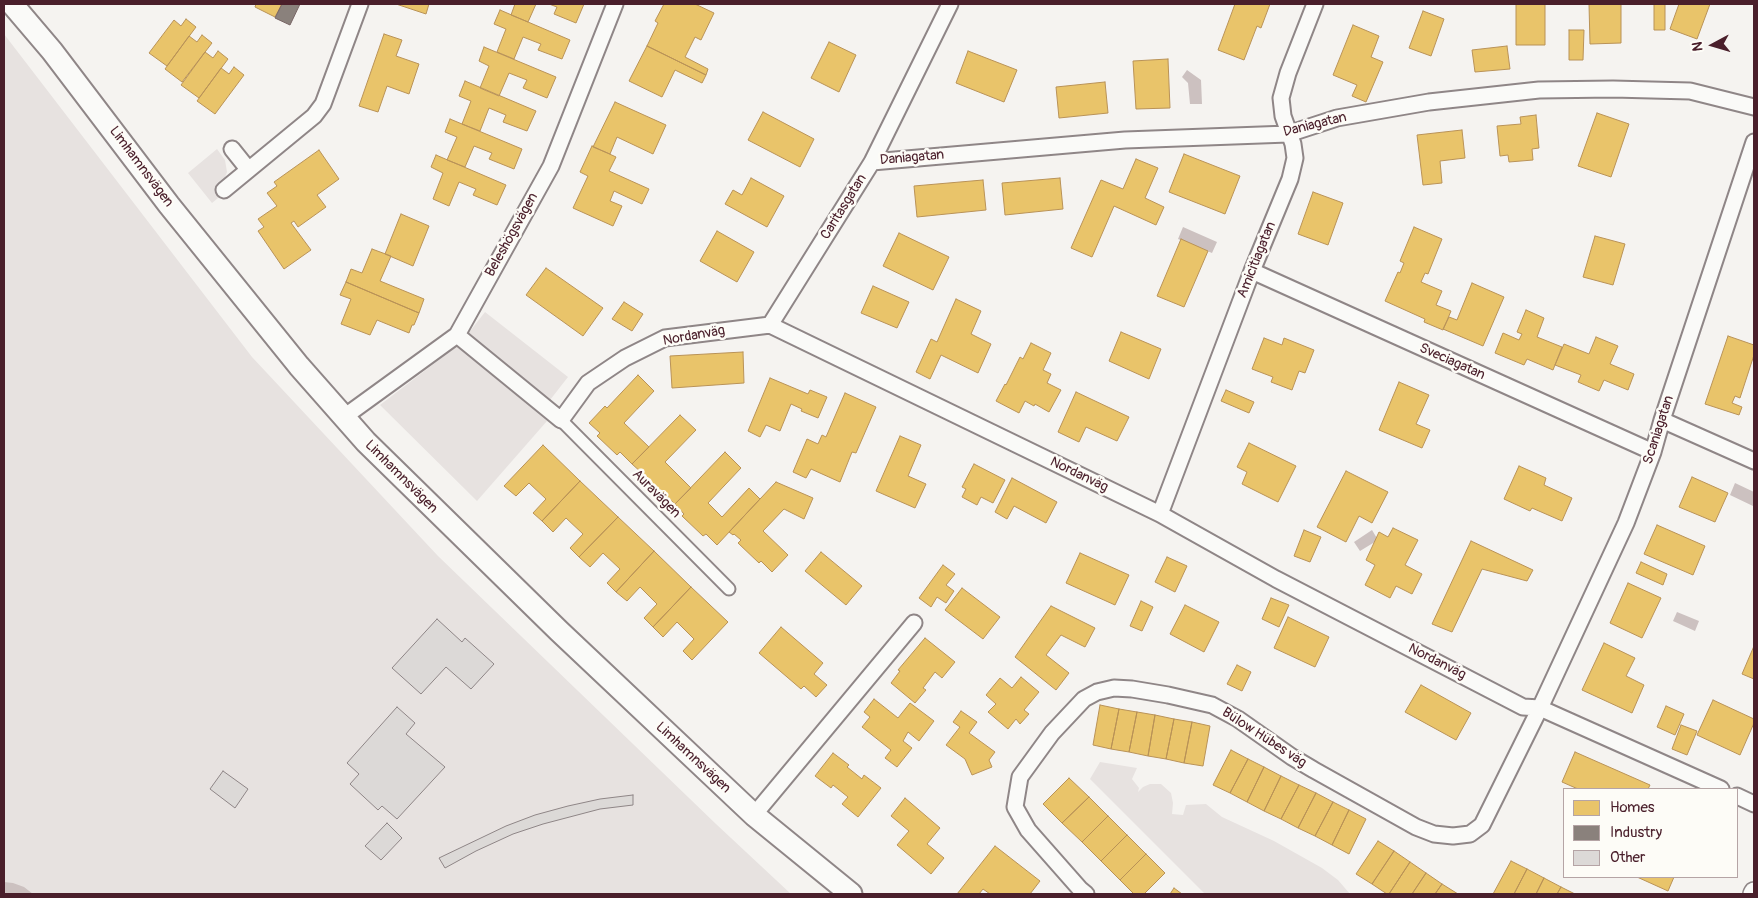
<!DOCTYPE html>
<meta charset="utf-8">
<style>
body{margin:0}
#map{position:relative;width:1758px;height:898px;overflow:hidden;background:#f5f3f0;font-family:Pangolin,sans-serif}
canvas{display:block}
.frame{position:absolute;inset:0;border:5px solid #4a1f2b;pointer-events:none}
.legend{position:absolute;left:1563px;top:788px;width:175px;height:90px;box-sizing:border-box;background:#fdfcf7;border:1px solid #b5a4a5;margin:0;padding:6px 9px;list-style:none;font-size:15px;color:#4a1f2b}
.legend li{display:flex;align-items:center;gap:10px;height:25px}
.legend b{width:25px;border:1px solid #b5a4a5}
.north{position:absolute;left:1688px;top:20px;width:50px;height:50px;-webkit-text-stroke:4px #fdfcf7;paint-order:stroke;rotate:264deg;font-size:14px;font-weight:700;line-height:20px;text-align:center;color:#4a1f2b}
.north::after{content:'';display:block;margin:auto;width:18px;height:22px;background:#4a1f2b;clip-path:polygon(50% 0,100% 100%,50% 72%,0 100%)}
</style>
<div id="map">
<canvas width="1758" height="898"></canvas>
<div class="frame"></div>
<ul class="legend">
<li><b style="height:14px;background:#e9c46a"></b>Homes</li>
<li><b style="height:14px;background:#8a817c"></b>Industry</li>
<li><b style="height:14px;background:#dcd9d7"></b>Other</li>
</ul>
<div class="north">N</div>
</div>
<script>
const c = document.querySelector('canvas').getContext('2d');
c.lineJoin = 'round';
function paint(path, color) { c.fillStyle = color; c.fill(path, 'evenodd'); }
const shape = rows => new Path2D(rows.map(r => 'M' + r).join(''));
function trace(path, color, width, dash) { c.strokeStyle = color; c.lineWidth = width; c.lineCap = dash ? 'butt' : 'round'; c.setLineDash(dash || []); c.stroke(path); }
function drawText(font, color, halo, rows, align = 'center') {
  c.font = font + ' Pangolin,sans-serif'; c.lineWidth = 5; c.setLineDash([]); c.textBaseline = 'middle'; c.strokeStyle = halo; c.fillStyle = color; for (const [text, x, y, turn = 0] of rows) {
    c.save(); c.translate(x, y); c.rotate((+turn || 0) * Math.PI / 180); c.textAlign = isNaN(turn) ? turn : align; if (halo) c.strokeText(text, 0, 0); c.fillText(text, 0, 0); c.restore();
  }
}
const green = shape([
 [4,34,252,357,438,556,716,824,791,894,4,894],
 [217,149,225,160,227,172,225,177,217,183,223,194,212,203,188,173],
 [485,312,568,377,550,400,467,335],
 [457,346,547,421,477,501,380,405],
 [1100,762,1137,768,1132,779,1139,788,1138,792,1143,787,1150,784,1161,784,1171,793,1173,803,1172,814,1183,815,1186,805,1206,804,1222,817,1274,841,1322,868,1338,880,1350,894,1205,894,1090,779]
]);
const water = shape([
 [1187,70,1201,80,1202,104,1190,104,1188,83,1182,77],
 [1183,227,1217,242,1212,253,1178,239],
 [1735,483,1754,492,1753,506,1730,495],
 [1372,530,1378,540,1360,551,1354,542],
 [1677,612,1699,621,1695,631,1673,621],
 [4,882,13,883,24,887,33,894,4,894]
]);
const homes = shape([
 [256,4,282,4,275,17,255,7,256,4],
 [396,4,429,4,426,14,396,4],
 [515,4,536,4,528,22,511,15,515,4],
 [549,4,584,4,576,23,554,14,557,7,549,4],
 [664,4,695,4,714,13,701,40,695,37,685,57,708,69,706,75,647,46,658,23,655,21,664,4],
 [1235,4,1270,4,1261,28,1257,26,1244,60,1218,50,1235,4],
 [1516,4,1545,4,1545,45,1516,45,1516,4],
 [1589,4,1621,4,1621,43,1590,44,1589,4],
 [1654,4,1665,4,1665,30,1654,30,1654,4],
 [1679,4,1710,4,1697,39,1670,29,1679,4],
 [500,10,570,40,562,59,538,50,541,44,523,37,514,59,497,52,506,29,494,24,500,10],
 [1423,11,1444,19,1431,56,1409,48,1423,11],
 [186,19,196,27,167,66,149,53,174,20,181,26,186,19],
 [1353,25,1379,36,1371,57,1383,62,1366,102,1352,96,1357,85,1333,75,1353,25],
 [1569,30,1584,30,1583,60,1569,60,1569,30],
 [384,34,402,40,396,56,419,64,409,94,387,86,378,112,359,106,384,34],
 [202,35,212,43,182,82,165,69,189,36,197,42,202,35],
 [829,42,856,55,839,92,811,78,829,42],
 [647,46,706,75,702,83,675,70,662,97,629,81,647,46],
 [1507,46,1510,69,1475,72,1472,50,1507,46],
 [484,47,556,77,547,98,523,88,527,80,509,73,499,96,480,88,489,66,479,61,484,47],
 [218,51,228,59,199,98,181,85,205,52,213,58,218,51],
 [968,51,1017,70,1004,102,956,83,968,51],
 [1168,59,1170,108,1136,109,1133,61,1168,59],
 [234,67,244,75,215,114,197,101,221,68,229,74,234,67],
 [465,81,536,111,527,131,503,122,506,115,489,108,480,131,462,124,471,101,459,96,465,81],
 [1105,82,1108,113,1059,118,1056,87,1105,82],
 [615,102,666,125,653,154,617,137,610,154,593,147,615,102],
 [763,112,814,139,800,167,748,140,763,112],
 [1597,113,1629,124,1611,177,1578,166,1597,113],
 [1536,115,1539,148,1532,149,1533,160,1509,162,1508,155,1500,156,1497,126,1521,124,1520,117,1536,115],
 [450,119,522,149,514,169,489,159,492,153,474,146,465,167,447,160,457,137,445,132,450,119],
 [1462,130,1465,158,1440,161,1442,183,1423,185,1417,135,1462,130],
 [592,146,616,157,609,171,649,189,642,204,614,191,610,201,622,206,613,226,573,208,588,176,580,172,592,146],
 [319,150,339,179,317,195,326,207,298,227,294,221,291,223,311,250,284,269,258,231,264,227,258,219,277,206,267,193,277,186,274,182,319,150],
 [1184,154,1240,176,1225,214,1169,192,1184,154],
 [436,155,506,185,497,205,473,195,476,189,459,182,449,206,433,199,443,173,431,167,436,155],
 [1136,159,1158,168,1145,198,1164,207,1156,225,1114,206,1092,257,1071,248,1101,180,1123,189,1136,159],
 [751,178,784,196,767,227,725,204,733,190,742,195,751,178],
 [1060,178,1063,209,1005,215,1002,183,1060,178],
 [983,180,986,210,917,217,914,186,983,180],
 [1313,192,1343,203,1328,245,1298,234,1313,192],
 [401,214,429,226,413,266,385,254,401,214],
 [1414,227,1442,239,1428,274,1425,273,1421,282,1442,291,1436,305,1451,311,1443,330,1424,322,1425,319,1385,301,1398,272,1400,273,1404,263,1400,261,1414,227],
 [717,231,754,252,737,282,700,261,717,231],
 [899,233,949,257,933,290,883,266,899,233],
 [1595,236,1625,244,1613,285,1583,277,1595,236],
 [1181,239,1208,251,1184,307,1157,296,1181,239],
 [372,249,391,256,380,281,424,299,419,313,346,282,351,269,362,273,372,249],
 [546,268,603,308,583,336,526,295,546,268],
 [346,282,419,313,414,325,412,325,409,333,377,320,370,335,341,324,351,299,340,295,346,282],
 [1472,283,1504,297,1483,346,1443,329,1449,317,1457,320,1472,283],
 [873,286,909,302,897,328,861,313,873,286],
 [956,299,981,311,971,334,991,344,978,373,941,355,930,379,916,372,931,339,937,342,956,299],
 [624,302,643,314,632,331,612,319,624,302],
 [1526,310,1544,318,1537,337,1562,347,1553,370,1527,359,1524,365,1495,353,1503,333,1519,340,1522,334,1517,332,1526,310],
 [1121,332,1161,349,1149,379,1109,361,1121,332],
 [1728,336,1754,345,1754,355,1740,398,1735,396,1732,403,1742,407,1739,415,1705,404,1728,336],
 [1596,337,1618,346,1610,364,1634,374,1628,390,1604,380,1599,391,1578,382,1581,375,1555,365,1564,344,1589,354,1596,337],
 [1264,338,1282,345,1284,338,1314,350,1305,373,1299,371,1292,390,1271,382,1273,377,1252,369,1264,338],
 [1031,343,1051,353,1043,370,1051,374,1047,383,1061,390,1049,412,1035,404,1034,406,1025,401,1019,413,996,401,1005,384,1006,385,1020,357,1023,359,1031,343],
 [743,352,744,383,672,388,670,356,743,352],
 [638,375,654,391,624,423,649,447,632,464,620,452,617,455,597,436,600,433,589,423,605,406,607,408,638,375],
 [770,378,808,394,810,390,827,397,818,418,801,411,802,409,791,404,780,431,766,425,760,437,748,431,770,378],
 [1399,382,1429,395,1416,424,1430,430,1422,448,1379,430,1399,382],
 [1226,390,1254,402,1249,413,1221,401,1226,390],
 [1076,392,1129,417,1117,441,1086,427,1079,442,1058,432,1076,392],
 [845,393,876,407,856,453,852,452,840,482,811,469,806,478,793,472,807,439,818,444,822,435,826,437,845,393],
 [680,415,696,430,665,462,691,488,675,504,664,494,661,496,640,475,642,473,632,464,680,415],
 [900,436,921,445,908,476,926,484,915,508,876,491,900,436],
 [1249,443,1296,466,1278,502,1242,484,1247,472,1237,467,1249,443],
 [543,445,580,481,542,521,533,513,546,499,529,483,516,496,504,486,543,445],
 [725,452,741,468,708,503,722,517,749,488,760,499,717,545,706,534,703,536,682,516,684,514,675,504,725,452],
 [974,464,1005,480,993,503,981,497,977,505,962,497,966,489,962,487,974,464],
 [1519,466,1546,478,1544,485,1572,498,1562,521,1532,508,1530,511,1504,499,1519,466],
 [1346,471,1388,492,1372,523,1359,516,1346,542,1317,527,1346,471],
 [1692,477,1728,493,1715,522,1679,507,1692,477],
 [1012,478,1057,502,1046,523,1014,506,1007,519,995,512,1012,478],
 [580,481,618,517,579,557,570,548,583,534,566,518,553,532,542,521,580,481],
 [776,482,813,498,804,519,784,509,763,531,788,555,772,572,761,561,759,563,738,543,741,540,734,534,733,535,729,532,776,482],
 [618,517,654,551,616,592,607,583,620,569,603,553,590,567,579,557,618,517],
 [1657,525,1705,546,1693,575,1644,554,1657,525],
 [1393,528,1418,540,1405,565,1422,574,1412,594,1396,586,1390,598,1365,585,1375,565,1366,560,1379,532,1388,537,1393,528],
 [1304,530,1321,537,1310,562,1294,556,1304,530],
 [1471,541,1533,570,1527,581,1482,569,1452,632,1432,624,1471,541],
 [654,551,691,587,653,627,644,618,657,604,640,587,627,601,616,592,654,551],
 [821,552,862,586,846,605,805,571,821,552],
 [1080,553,1129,575,1115,605,1066,583,1080,553],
 [1167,557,1187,566,1175,592,1155,582,1167,557],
 [1641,562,1667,574,1663,585,1636,573,1641,562],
 [943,565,955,574,946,585,954,591,946,603,937,597,931,607,919,598,943,565],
 [1628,583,1661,598,1642,638,1610,623,1628,583],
 [691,587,728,622,692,660,683,651,694,639,677,622,663,637,653,627,691,587],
 [962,588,1000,617,983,639,945,610,962,588],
 [1271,598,1289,605,1279,627,1262,619,1271,598],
 [1141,601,1153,607,1142,631,1130,626,1141,601],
 [1185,605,1219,622,1204,652,1170,634,1185,605],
 [1051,606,1095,628,1085,647,1061,635,1046,655,1069,673,1056,690,1015,657,1051,606],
 [1288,617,1329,637,1315,667,1274,648,1288,617],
 [781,627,823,663,814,674,827,685,816,697,804,686,801,689,759,653,781,627],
 [925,638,955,662,942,678,935,672,923,688,926,690,915,703,891,683,900,671,898,670,925,638],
 [1604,643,1635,658,1626,676,1644,685,1632,713,1582,690,1604,643],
 [1754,646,1754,679,1742,674,1754,646],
 [1237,665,1251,672,1242,691,1227,684,1237,665],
 [1021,677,1039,692,1024,710,1029,714,1020,724,1016,719,1008,729,988,712,996,704,986,695,1000,678,1012,688,1021,677],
 [1421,685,1471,713,1456,740,1405,712,1421,685],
 [874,699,898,718,910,703,934,721,919,741,908,732,903,741,912,748,897,767,885,758,891,750,862,727,870,717,864,712,874,699],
 [1713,700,1754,719,1754,723,1740,755,1697,735,1713,700],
 [1100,705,1119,709,1111,749,1093,745,1100,705],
 [1666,706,1684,714,1675,735,1657,727,1666,706],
 [1119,709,1137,712,1129,752,1111,749,1119,709],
 [961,711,977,722,969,733,995,752,989,760,992,767,972,775,965,759,946,745,960,727,953,722,961,711],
 [1137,712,1155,715,1148,756,1129,752,1137,712],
 [1155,715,1174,719,1166,759,1148,756,1155,715],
 [1174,719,1192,722,1184,763,1166,759,1174,719],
 [1192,722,1210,726,1203,766,1184,763,1192,722],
 [1681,725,1697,731,1687,755,1672,749,1681,725],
 [1231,750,1248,759,1230,793,1213,785,1231,750],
 [1575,752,1650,785,1648,789,1578,789,1562,782,1575,752],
 [833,753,849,765,847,767,862,779,864,775,881,788,858,817,842,804,848,797,833,785,831,788,815,776,833,753],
 [1248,759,1264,767,1247,802,1230,793,1248,759],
 [1264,767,1281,776,1264,811,1247,802,1264,767],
 [1281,776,1299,785,1281,819,1264,811,1281,776],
 [1069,778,1089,797,1062,823,1043,804,1069,778],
 [1299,785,1316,793,1298,828,1281,819,1299,785],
 [1316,793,1333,802,1315,836,1298,828,1316,793],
 [1089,797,1108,816,1082,842,1062,823,1089,797],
 [905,798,940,828,927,844,944,858,931,874,897,845,909,831,891,816,905,798],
 [1333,802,1349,810,1332,845,1315,836,1333,802],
 [1349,810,1366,819,1349,854,1332,845,1349,810],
 [1108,816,1127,835,1101,861,1082,842,1108,816],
 [1127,835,1146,854,1120,880,1101,861,1127,835],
 [1378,841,1394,851,1372,884,1356,874,1378,841],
 [995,846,1040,881,1030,894,990,894,983,889,979,894,957,894,995,846],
 [1394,851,1410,862,1389,894,1387,894,1372,884,1394,851],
 [1146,854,1165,873,1144,894,1134,894,1120,880,1146,854],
 [1511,861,1527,869,1514,894,1493,894,1511,861],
 [1410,862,1426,873,1412,894,1389,894,1410,862],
 [1527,869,1544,878,1536,894,1514,894,1527,869],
 [1426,873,1442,884,1435,894,1412,894,1426,873],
 [1637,877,1674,877,1668,891,1637,877],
 [1544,878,1561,887,1557,894,1536,894,1544,878],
 [1442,884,1458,894,1435,894,1442,884],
 [1561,887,1575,894,1557,894,1561,887],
 [1174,888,1182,894,1170,894,1174,888]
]);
const industry = shape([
 [282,4,300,4,290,25,275,18,282,4]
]);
const building = shape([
 [437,619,462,642,465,638,494,664,471,689,446,667,421,694,392,668,437,619],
 [397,707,415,723,406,734,445,767,397,819,382,806,378,810,350,784,359,774,347,763,397,707],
 [223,771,248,789,235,808,210,789,223,771],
 [633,795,633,805,600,809,543,824,513,834,476,851,445,868,439,858,506,826,535,815,568,806,600,799,633,795],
 [387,823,402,838,381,860,365,846,387,823]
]);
const pedestrian = shape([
 [561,420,729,589]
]);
const minor = shape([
 [232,149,248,169],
 [872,162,1125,140,1288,134,1337,118,1429,102,1539,90,1613,89,1690,91,1754,107],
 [224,190,314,116,323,104,360,4],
 [1252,271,1653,452],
 [770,325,872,162,950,4],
 [457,335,561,420,588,383,625,358,665,338,770,325,1160,514,1276,579,1523,707,1540,708,1721,789],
 [344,417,457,335,551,166,615,4],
 [1662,420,1754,461],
 [1160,514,1252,271,1290,179,1295,158,1293,144,1283,116,1281,98,1288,73,1315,4],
 [1737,796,1754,804],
 [754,815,914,623],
 [1086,894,1080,889,1028,830,1015,807,1020,777,1052,733,1084,699,1097,692,1114,688,1132,689,1168,695,1212,705,1238,719,1292,757,1314,770,1416,827,1434,834,1453,836,1470,834,1482,825,1540,708,1626,523,1653,452,1662,420,1754,142]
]);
const tertiary = shape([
 [1753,894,1754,892]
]);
const secondary = shape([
 [12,4,52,51,169,205,299,366,366,442,559,631,754,815,851,894]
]);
const streetNames = [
 ["Daniagatan",1315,125,-14],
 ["Daniagatan",912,158,-5],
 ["Limhamnsvägen",141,167,53],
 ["Caritasgatan",844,207,-58],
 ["Beleshögsvägen",512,235,-61],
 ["Amicitiagatan",1257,260,-68],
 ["Nordanväg",694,336,-10],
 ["Sveciagatan",1452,362,24],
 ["Scaniagatan",1659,430,-72],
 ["Nordanväg",1079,475,26],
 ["Limhamnsvägen",401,477,45],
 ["Auravägen",656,494,45],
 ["Nordanväg",1437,662,27],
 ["Bülow Hübes väg",1264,738,33],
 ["Limhamnsvägen",693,758,43]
];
paint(green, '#e7e2e0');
paint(water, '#ccc1c0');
paint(homes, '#e9c46a');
trace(homes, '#b99257', 1);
paint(industry, '#8a817c');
trace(industry, '#776464', 1);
paint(building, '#dcd9d7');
trace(building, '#8f8687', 1);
trace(pedestrian, '#8f8687', 15);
trace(minor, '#8f8687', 19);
trace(tertiary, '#8f8687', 22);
trace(secondary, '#8f8687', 25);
trace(pedestrian, '#fafaf8', 11);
trace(minor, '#fafaf8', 15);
trace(tertiary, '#fafaf8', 19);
trace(secondary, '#fafaf8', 21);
drawText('14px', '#4a1f2b', '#fdfcf7', streetNames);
</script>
